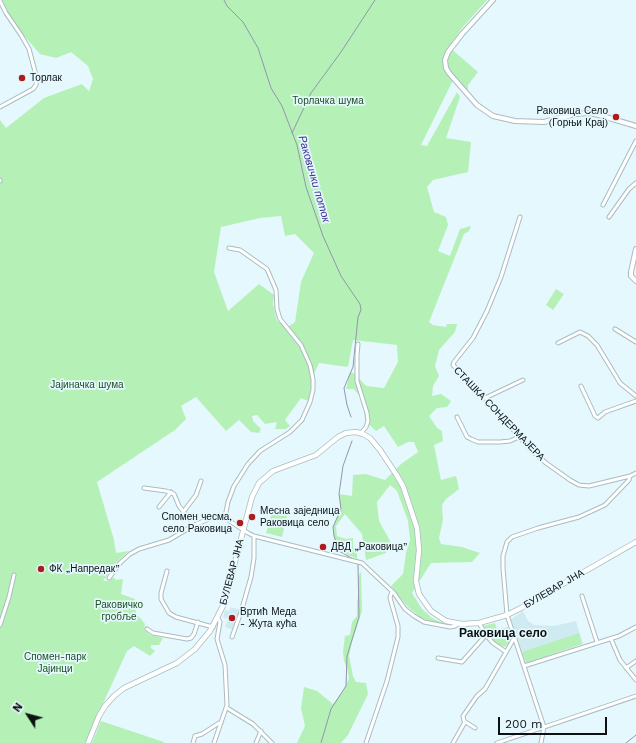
<!DOCTYPE html>
<meta charset="utf-8">
<style>
body{margin:0}
#map{position:relative;width:636px;height:743px;overflow:hidden;background:#e5f8fd;font-family:"Work Sans",sans-serif}
canvas{display:block}
.north{position:absolute;left:8px;top:695px;width:40px;height:40px;-webkit-text-stroke:3px #e5f8fd;paint-order:stroke;rotate:306deg;font-size:11px;font-weight:700;line-height:16px;text-align:center;color:#0c1214}
.north::after{content:'';display:block;margin:auto;width:14px;height:18px;background:#0c1214;clip-path:polygon(50% 0,100% 100%,50% 72%,0 100%)}
.scale{position:absolute;left:498px;top:717px;width:109px;height:18px;box-sizing:border-box;border:2px solid #0c1214;border-top:0;padding-left:5px;font-size:12px;line-height:14px;white-space:nowrap;color:#0c1214;-webkit-text-stroke:3px #e5f8fd;paint-order:stroke}
</style>
<div id="map">
<canvas width="636" height="743"></canvas>
<div class="north">N</div>
<div class="scale">200 m</div>
</div>
<script>
const c = document.querySelector('canvas').getContext('2d');
c.lineJoin = 'round';
function paint(path, color) { c.fillStyle = color; c.fill(path, 'evenodd'); }
const shape = rows => new Path2D(rows.map(r => 'M' + r).join(''));
function trace(path, color, width, dash) { c.strokeStyle = color; c.lineWidth = width; c.lineCap = dash ? 'butt' : 'round'; c.setLineDash(dash || []); c.stroke(path); }
function drawText(font, color, halo, rows, align = 'center') {
  c.font = font + ' "Work Sans",sans-serif'; c.lineWidth = 3.5; c.setLineDash([]); c.textBaseline = 'middle'; c.strokeStyle = halo; c.fillStyle = color; for (const [text, x, y, turn = 0] of rows) {
    c.save(); c.translate(x, y); c.rotate((+turn || 0) * Math.PI / 180); c.textAlign = isNaN(turn) ? turn : align; if (halo) c.strokeText(text, 0, 0); c.fillText(text, 0, 0); c.restore();
  }
}
const built = shape([
 [231,607,241,610,234,630,225,627,228,619,223,617,225,610,229,611],
 [523,611,528,621,534,625,554,626,576,621,583,644,526,663,510,620]
]);
const green = shape([
 [1,0,487,0,462,28,449,47,478,72,468,85,468,94,454,78,421,145,427,146,457,92,460,97,446,138,471,142,468,172,433,180,427,187,434,212,446,217,448,225,438,251,450,256,460,229,471,226,469,231,464,234,429,322,433,325,446,327,447,324,457,324,455,332,439,350,435,366,439,376,433,386,432,396,441,394,451,401,447,407,437,408,429,416,437,428,442,431,443,441,434,445,441,480,456,476,459,489,446,499,442,505,443,520,439,538,441,544,462,547,480,553,472,562,431,563,412,593,422,609,432,618,443,623,442,624,429,621,420,617,408,607,391,586,403,574,406,553,410,540,408,521,397,491,390,485,377,502,379,521,390,541,386,553,366,560,362,534,345,514,336,526,337,536,346,539,353,538,353,547,357,554,357,559,339,551,334,536,333,527,341,509,339,494,352,496,353,475,366,474,385,480,401,464,418,452,414,442,408,442,398,447,384,426,376,431,365,421,364,401,354,389,346,389,350,372,355,374,366,386,384,388,398,362,397,345,353,340,348,367,319,363,312,378,312,387,308,401,301,398,285,420,290,426,286,429,275,429,277,422,265,424,257,415,252,416,253,421,261,429,259,433,251,432,239,420,226,431,196,397,181,406,186,419,175,430,97,482,114,540,116,553,129,551,117,562,103,581,109,581,110,578,115,578,115,580,123,579,121,594,135,599,135,608,137,615,141,619,145,624,144,630,150,635,163,638,159,645,151,645,151,648,155,651,150,656,134,646,127,651,85,743,0,743,0,120,6,128,44,98,82,84,89,91,93,79,88,66,71,52,56,58,40,54,18,29,6,12],
 [281,216,285,236,295,234,314,253,301,282,295,322,288,327,277,321,273,304,274,295,259,284,228,311,214,272,221,227,260,218],
 [556,289,564,294,553,310,546,305],
 [272,512,287,516,282,537,266,533],
 [361,571,362,611,352,642,349,656,353,676,356,682,366,683,368,694,348,735,341,743,297,743,305,726,301,708,304,687,317,691,333,704,343,691,349,678,347,668,344,661,343,651,345,636,350,635,352,622,357,616,357,601,359,594,358,578],
 [495,623,497,630,508,627,510,638,509,643,505,647,497,644,493,640,483,626],
 [579,633,582,644,526,663,522,652],
 [101,721,164,742,164,743,92,743]
]);
const stream = shape([
 [224,0,227,6,243,22,258,48,271,88,282,106,297,145,306,187,323,236,341,276,360,304,361,310,358,317,353,367,344,388,347,405,351,417],
 [292,133,311,93,341,52,375,0],
 [352,441,343,466,339,494,341,509,333,527,334,536,339,551,353,559],
 [321,743,331,709,346,686,347,656,359,617,358,564],
 [626,743,636,735]
]);
const minor = shape([
 [0,1,6,13,21,35,29,49,37,79,36,85,33,89,0,107],
 [0,180,0,181],
 [603,205,636,141],
 [520,217,501,277,487,311,473,338,454,362,453,365,478,390,531,450,546,463,570,480,579,485,589,486,630,476],
 [609,217,629,189,636,183],
 [615,329,636,342],
 [558,343,580,332,588,336,597,345,620,383,636,396],
 [358,344,357,355,357,381,367,413,368,421,366,427,361,433],
 [581,386,595,416,598,418,605,412,636,401],
 [485,398,523,380],
 [457,417,467,437,471,439,478,442,500,442,510,441,519,437],
 [144,488,166,491,174,494,179,506,194,525],
 [159,507,171,492],
 [184,511,196,495,201,481],
 [225,517,228,502,234,486,248,464,260,451,290,432,302,420,310,402,313,390,313,379,310,365,301,345,280,319,277,309,276,290,267,269,240,250,229,248],
 [167,571,161,593,161,599,169,613,176,617,213,627],
 [109,578,120,563,130,554,139,549,169,540,194,525,214,517,222,516,248,533,254,536,362,563,394,593,405,609,414,616,424,622,450,627,455,626,458,624],
 [582,596,597,642],
 [479,623,486,635,493,643,506,652],
 [0,625,9,597,14,575],
 [147,629,153,633,187,639,191,638,194,634,198,622],
 [232,637,241,612,251,577,254,558,254,536],
 [611,639,620,660,636,680],
 [438,658,462,662,486,635],
 [524,666,619,636,636,627],
 [626,668,636,661],
 [227,708,253,724,272,743],
 [475,728,464,721,463,716,477,696,485,689,513,640,514,639],
 [193,743,195,736,202,734,219,723,221,723],
 [214,743,227,705,225,665,217,639,220,622,218,618],
 [256,743,261,731],
 [366,743,387,681,398,637,398,626,390,598,392,591],
 [453,743,465,722],
 [497,743,636,696],
 [541,743,544,727,507,615,503,568,503,556,507,542,512,537,538,528,579,517,605,505,629,480,630,476,636,473]
]);
const tertiary = shape([
 [493,0,462,34,448,52,445,60,446,68,449,73,477,105,493,116,515,121,544,122,576,114,588,113,599,115,636,126],
 [636,249,631,272,631,276,636,281]
]);
const secondary = shape([
 [88,743,99,716,105,706,114,696,124,688,177,663,195,649,210,631,224,604,252,497,259,483,273,471,316,455,338,437,346,433,356,432,363,434,370,438,380,450,396,474,403,486,417,528,419,550,416,581,419,594,431,611,446,621,462,624,479,623,507,615,521,608,636,542]
]);
const markers = [
 [22,78,4,"#ad1b1c"],
 [616,117,4,"#ad1b1c"],
 [252,517,4,"#ad1b1c"],
 [240,523,4,"#ad1b1c"],
 [323,547,4,"#ad1b1c"],
 [41,569,4,"#ad1b1c"],
 [232,618,4,"#ad1b1c"]
];
const poiNames = [
 ["Торлак",30,78],
 ["Раковица Село",608,111,"right"],
 ["(Горњи Крај)",608,123,"right"],
 ["Месна заједница",260,511],
 ["Раковица село",260,523],
 ["Спомен чесма,",232,517,"right"],
 ["село Раковица",232,529,"right"],
 ["ДВД „Раковица”",331,547],
 ["ФК „Напредак”",49,569],
 ["Вртић Меда",240,612],
 ["- Жута кућа",240,624]
];
const parkNames = [
 ["Торлачка шума",328,101],
 ["Јајиначка шума",87,385],
 ["Раковичко",119,605],
 ["гробље",119,617],
 ["Спомен-парк",55,657],
 ["Јајинци",55,669]
];
const streetNames = [
 ["СТАШКА СОНДЕРМАЈЕРА",499,414,46],
 ["БУЛЕВАР ЈНА",232,572,-75],
 ["БУЛЕВАР ЈНА",554,589,-30]
];
const waterNames = [
 ["Раковички поток",314,179,74]
];
const quarterNames = [
 ["Раковица село",503,633]
];
paint(built, '#cfebf1');
paint(green, '#b5f1b7');
trace(stream, '#9295af', 1);
trace(minor, '#aabcc1', 5);
trace(tertiary, '#aabcc1', 6);
trace(secondary, '#aabcc1', 6);
trace(minor, '#fff', 3);
trace(tertiary, '#fff', 4);
trace(secondary, '#fff', 4.5);
for (const [x, y, r, color] of markers) { const dot = new Path2D(); dot.arc(x, y, r, 0, 2 * Math.PI); c.fillStyle = color; c.fill(dot); trace(dot, '#e5f8fd', 1.5); }
drawText('10px', '#0c1214', '#e5f8fd', poiNames, 'left');
drawText('10px', '#1b5021', '#e5f8fd', parkNames);
drawText('10px', '#0c1214', '#e5f8fd', streetNames);
drawText('italic 11px', '#3d2d92', '#e5f8fd', waterNames);
drawText('bold 12px', '#0c1214', '#e5f8fd', quarterNames);
</script>
